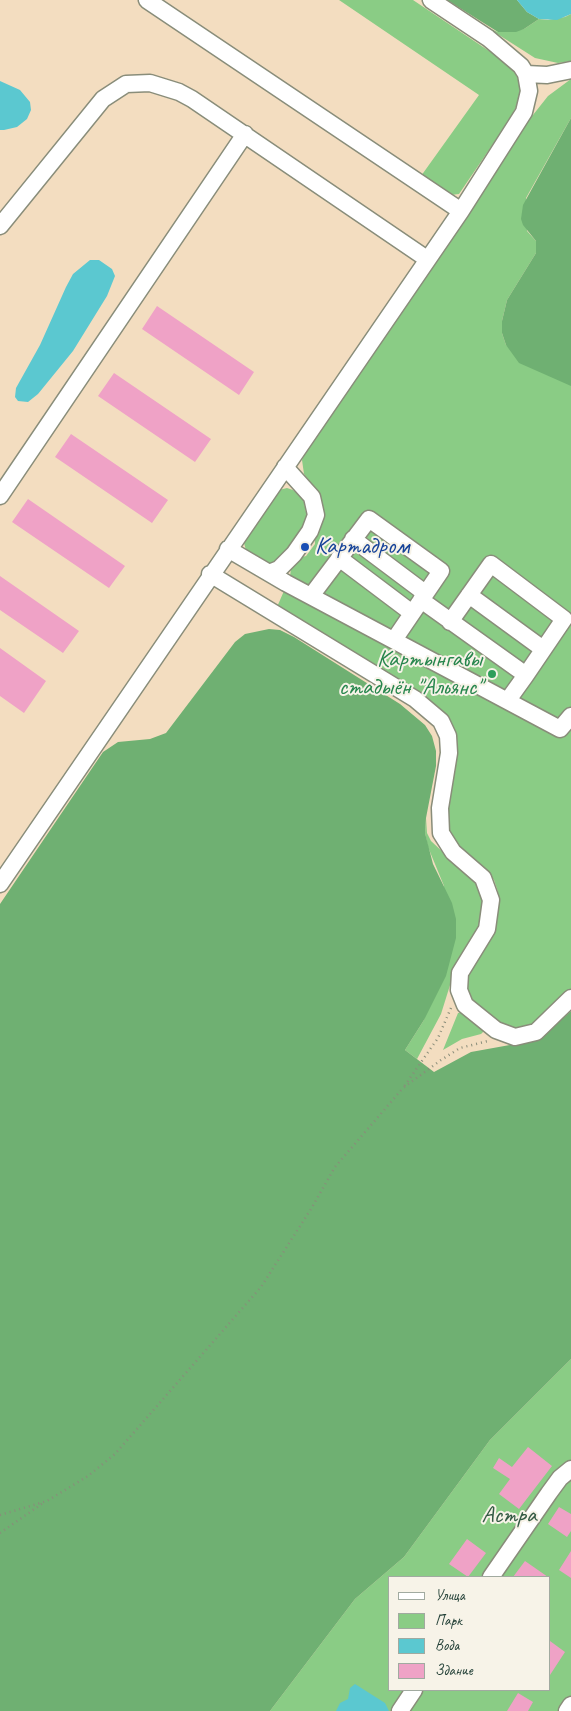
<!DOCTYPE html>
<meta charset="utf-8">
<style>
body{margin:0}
#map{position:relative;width:571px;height:1711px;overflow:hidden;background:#f3ddc0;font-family:Caveat,sans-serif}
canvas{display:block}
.legend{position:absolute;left:388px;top:1576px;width:162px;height:115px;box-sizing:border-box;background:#f7f3e8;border:1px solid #a1aaa0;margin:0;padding:6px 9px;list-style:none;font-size:15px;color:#1f3d34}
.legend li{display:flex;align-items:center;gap:10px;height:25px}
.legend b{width:25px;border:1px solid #a1aaa0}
</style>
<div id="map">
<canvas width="571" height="1711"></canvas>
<ul class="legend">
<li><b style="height:6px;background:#fff"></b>Улица</li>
<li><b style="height:14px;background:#8acc85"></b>Парк</li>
<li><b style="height:14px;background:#5bc8d0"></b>Вода</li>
<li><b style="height:14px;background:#efa2c6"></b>Здание</li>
</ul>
</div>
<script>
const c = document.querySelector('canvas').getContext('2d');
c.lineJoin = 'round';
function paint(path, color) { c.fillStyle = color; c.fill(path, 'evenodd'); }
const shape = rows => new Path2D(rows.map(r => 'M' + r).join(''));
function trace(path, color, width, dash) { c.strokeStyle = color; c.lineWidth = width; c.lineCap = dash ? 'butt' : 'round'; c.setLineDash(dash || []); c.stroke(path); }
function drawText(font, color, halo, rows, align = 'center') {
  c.font = font + ' Caveat,sans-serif'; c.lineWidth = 4; c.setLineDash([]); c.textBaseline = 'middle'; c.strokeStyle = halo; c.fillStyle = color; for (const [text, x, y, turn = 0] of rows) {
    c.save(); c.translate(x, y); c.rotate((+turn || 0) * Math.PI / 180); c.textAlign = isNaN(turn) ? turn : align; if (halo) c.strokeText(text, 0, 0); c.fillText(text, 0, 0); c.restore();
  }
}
const green = shape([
 [339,0,413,0,513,67,521,87,516,107,510,119,459,194,451,195,421,176,479,95],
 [571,14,571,61,558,63,535,58,488,28,498,32,524,29,539,19,548,20,565,17],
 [571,79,571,118,526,198,527,231,536,241,536,253,507,300,502,321,502,333,506,345,571,381,571,991,535,1024,510,1030,476,1008,461,989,469,971,487,945,494,931,499,906,498,892,494,880,487,870,465,853,449,837,448,799,455,773,457,744,455,733,277,607,290,577,291,568,298,558,306,556,315,544,313,486,304,474,302,460,312,437,529,120,548,96],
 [287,488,293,490,303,498,307,517,305,525,279,562,267,565,247,554,244,543,245,537,275,491],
 [426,818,427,833,431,841,476,883,485,904,482,925,451,982,441,1014,417,1059,405,1050,424,1020,444,886,428,847,425,833],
 [458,1013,463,1013,484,1031,481,1034,462,1039,443,1050],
 [571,1359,571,1711,270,1711,355,1599,404,1557,490,1440],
 [390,1577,550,1577,550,1690,390,1690]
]);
const forest = shape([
 [447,0,517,0,527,12,539,19,524,29,516,32,498,32],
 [571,118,571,386,519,363,506,345,502,333,502,321,507,300,536,253,536,241,523,225,521,219,523,205],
 [269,629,280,630,294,637,400,704,425,725,432,736,436,751,436,766,426,818,425,833,433,864,452,903,456,919,456,938,446,976,424,1020,405,1050,434,1072,471,1052,532,1041,543,1036,571,1011,571,1359,490,1440,404,1557,355,1599,270,1711,0,1711,0,904,103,752,118,742,150,739,166,733,235,642,245,634]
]);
const water = shape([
 [517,0,571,0,571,14,557,20,539,19,527,12],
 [0,81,20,90,30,102,31,110,27,119,17,127,4,130,0,130],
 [90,260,99,260,112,269,115,276,107,296,73,351,38,394,28,402,18,401,15,397,16,388,40,345,66,287,73,274],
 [355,1684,385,1703,389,1711,336,1711,340,1703,348,1699,350,1688]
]);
const building = shape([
 [157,306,254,372,239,395,142,329],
 [114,373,211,439,195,462,98,396],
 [71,434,168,500,152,523,55,457],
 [28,499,125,566,109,588,12,522],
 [0,576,79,631,63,653,0,610],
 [0,648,46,681,24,713,0,696],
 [528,1447,552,1466,519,1509,499,1494,510,1479,493,1468,499,1458,512,1467],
 [559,1507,571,1514,571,1531,567,1537,548,1524],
 [467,1539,486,1553,468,1577,449,1564],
 [571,1551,571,1578,559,1570],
 [525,1561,548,1577,513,1577],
 [550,1641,565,1652,550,1675],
 [518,1693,533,1702,528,1711,507,1711]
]);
const path = shape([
 [451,1008,438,1038,403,1088,441,1060,460,1048,488,1041],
 [0,1515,47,1501,88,1476,115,1454,261,1287,311,1209,335,1167,403,1088],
 [0,1533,43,1503]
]);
const minor = shape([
 [147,0,461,211],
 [526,74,547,75,571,70],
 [0,226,103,99,126,84,150,83,179,92,192,99,427,259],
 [0,496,245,134],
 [353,539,425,593],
 [228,549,286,583,560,729,571,716],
 [339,558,412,613],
 [269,573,279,569,294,554,310,531,316,515,312,497,285,467],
 [210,574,415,699,441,721,448,736,449,753,440,808,441,833,453,852,483,878,491,900,487,929,460,973,459,990,465,1005,496,1030,515,1037,536,1032,571,998],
 [469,595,543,649],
 [311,596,369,519,441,571,394,640],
 [421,600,526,675,508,700],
 [450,622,491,564,564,619,526,675],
 [0,884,461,211,524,112,529,91,526,74,521,66,488,38,431,0],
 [491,1577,549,1493,560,1478,571,1469],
 [400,1711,414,1690],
 [567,1711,571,1705]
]);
const markers = [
 [305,547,5,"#1a4fb4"],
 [492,674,5,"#2e9e5b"]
];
const transitNames = [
 ["Картадром",315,547]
];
const leisureNames = [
 ["Картынгавы",482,660],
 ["стадыён \"Альянс\"",482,688]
];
const parkNames = [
 ["Астра",509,1516]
];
paint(green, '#8acc85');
paint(forest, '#6fb072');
paint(water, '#5bc8d0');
paint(building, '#efa2c6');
trace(minor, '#898d7a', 19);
trace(path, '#898d7a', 2.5, [1, 4]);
trace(minor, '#fff', 16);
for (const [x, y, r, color] of markers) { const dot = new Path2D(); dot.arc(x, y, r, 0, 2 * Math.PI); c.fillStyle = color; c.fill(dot); trace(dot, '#f7f3e8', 2); }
drawText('24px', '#164399', '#f7f3e8', transitNames, 'left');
drawText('24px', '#27864d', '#f7f3e8', leisureNames, 'right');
drawText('24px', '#345a44', '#f7f3e8', parkNames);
</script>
